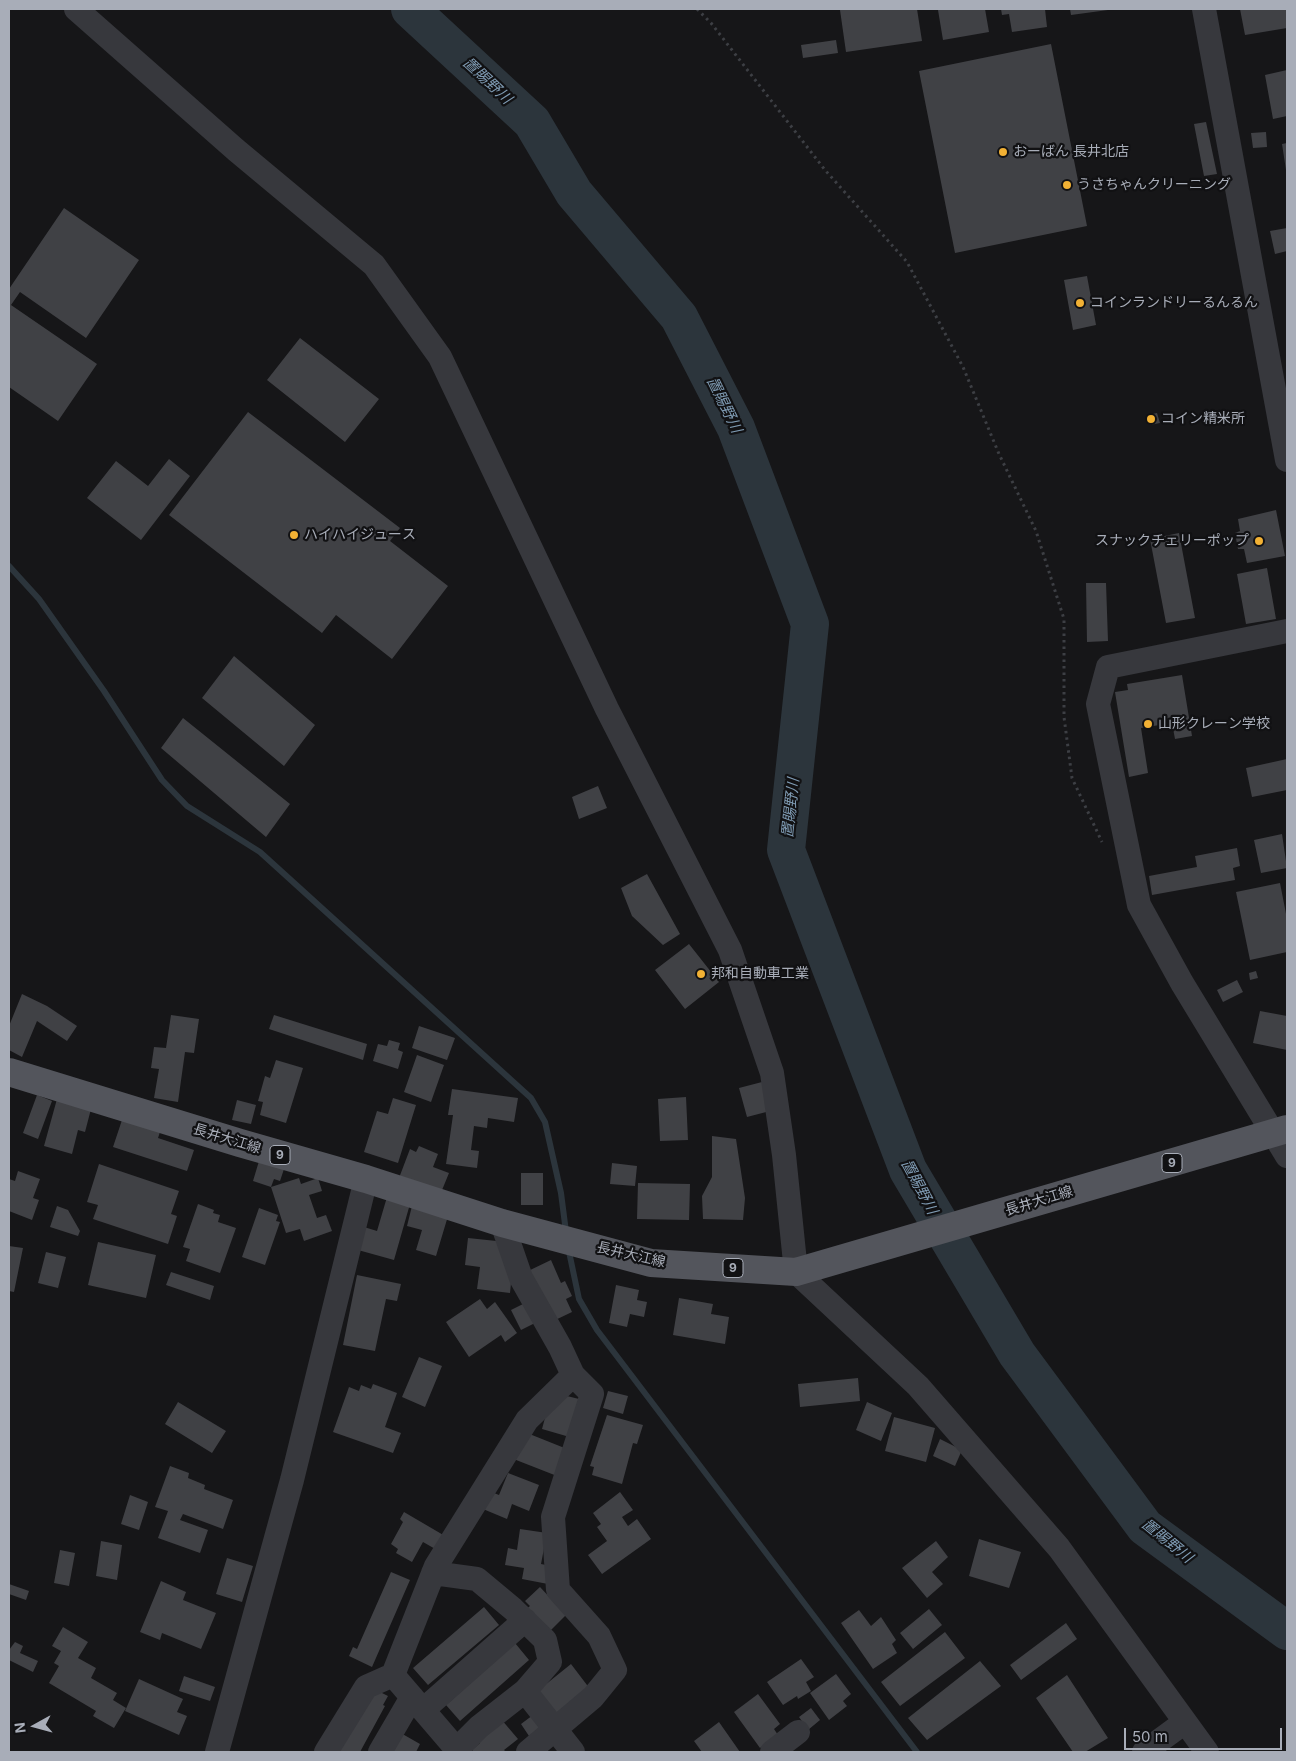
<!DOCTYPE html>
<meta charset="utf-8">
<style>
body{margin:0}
#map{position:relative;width:1296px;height:1761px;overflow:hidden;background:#161618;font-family:Inter,sans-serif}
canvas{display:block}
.frame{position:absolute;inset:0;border:10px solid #a8adb8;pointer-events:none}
.north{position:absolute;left:10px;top:1701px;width:50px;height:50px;-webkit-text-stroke:4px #111113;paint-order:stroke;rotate:263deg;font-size:14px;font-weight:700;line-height:20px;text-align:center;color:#a8adb8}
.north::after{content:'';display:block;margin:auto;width:18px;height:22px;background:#a8adb8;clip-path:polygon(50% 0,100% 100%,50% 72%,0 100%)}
.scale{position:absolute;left:1124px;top:1728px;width:158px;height:22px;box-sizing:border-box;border:2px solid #a8adb8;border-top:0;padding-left:6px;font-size:15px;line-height:18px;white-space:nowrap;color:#a8adb8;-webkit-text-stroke:4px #111113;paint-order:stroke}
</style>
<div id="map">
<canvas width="1296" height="1761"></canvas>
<div class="frame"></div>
<div class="north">N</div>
<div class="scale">50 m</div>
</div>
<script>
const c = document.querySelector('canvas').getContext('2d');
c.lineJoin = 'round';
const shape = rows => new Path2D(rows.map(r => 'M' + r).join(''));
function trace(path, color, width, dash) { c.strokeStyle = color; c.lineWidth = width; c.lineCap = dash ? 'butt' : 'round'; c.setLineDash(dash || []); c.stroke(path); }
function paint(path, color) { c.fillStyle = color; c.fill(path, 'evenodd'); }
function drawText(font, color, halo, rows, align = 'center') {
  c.font = font + ' Inter,"Noto Sans JP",sans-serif'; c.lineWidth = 4.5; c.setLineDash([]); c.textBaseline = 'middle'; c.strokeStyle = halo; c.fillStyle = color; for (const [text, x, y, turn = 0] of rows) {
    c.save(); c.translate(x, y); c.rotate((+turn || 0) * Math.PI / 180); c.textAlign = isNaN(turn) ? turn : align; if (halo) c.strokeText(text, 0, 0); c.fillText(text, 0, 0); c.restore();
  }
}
const stream = shape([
 [9,566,39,599,104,691,162,780,187,806,260,852,531,1098,545,1122,561,1193,566,1232],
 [568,1247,579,1299,597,1330,917,1752]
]);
const river = shape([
 [410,9,532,122,574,193,679,317,736,428,810,624,786,850,908,1170,1017,1354,1145,1527,1287,1631]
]);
const building = shape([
 [850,9,917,9,922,41,846,52,840,10],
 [944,9,985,9,989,32,943,40,938,10],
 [1001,9,1045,9,1047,27,1012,32,1009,14,1002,15],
 [1070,9,1108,9,1108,10,1071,15],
 [1240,9,1287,9,1287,28,1245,35],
 [836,40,838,53,803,58,801,45],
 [1051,44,1087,226,955,253,919,71],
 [1287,70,1287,116,1273,119,1265,75],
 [1206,122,1217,174,1204,176,1194,124],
 [1266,132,1267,147,1253,148,1251,133],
 [1287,143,1287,169,1286,170,1282,144],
 [64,208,139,260,86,338,20,292,11,305,97,364,58,421,9,387,9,289],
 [1287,228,1287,251,1275,254,1270,231],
 [1087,276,1096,325,1073,330,1064,280],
 [300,338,379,399,345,442,267,380],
 [248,412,400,528,390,541,448,586,392,659,336,615,322,633,169,515],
 [1157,413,1160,423,1150,425,1148,415],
 [169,459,190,476,141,540,87,498,116,461,148,486],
 [1276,510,1285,556,1247,563,1244,549,1238,549,1235,533,1240,531,1238,519],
 [1179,533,1195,618,1166,623,1150,539],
 [1267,568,1276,619,1246,624,1237,574],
 [1086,583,1106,583,1108,641,1087,642],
 [234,656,315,725,284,766,202,698],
 [1182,675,1192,736,1175,739,1172,723,1141,728,1148,773,1129,777,1115,692,1128,690,1127,684],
 [183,718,290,804,266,837,161,748],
 [1287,759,1287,790,1252,797,1246,768],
 [598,786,607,808,579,819,572,797],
 [1282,834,1287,868,1261,873,1254,840],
 [1237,848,1240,866,1233,868,1235,880,1152,895,1149,876,1197,867,1195,856],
 [647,874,680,934,663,945,632,916,621,888],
 [1280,883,1287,919,1287,952,1250,960,1236,892],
 [689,944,719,982,685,1009,655,970],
 [1256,971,1258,978,1250,980,1249,973],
 [1237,980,1243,992,1223,1002,1217,990],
 [22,994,47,1006,77,1026,67,1041,37,1021,22,1057,9,1050,9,1026],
 [1260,1011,1287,1016,1287,1050,1253,1043],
 [171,1015,199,1019,194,1053,185,1052,178,1102,154,1098,159,1069,151,1068,154,1047,166,1048],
 [274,1015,367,1044,363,1060,269,1029],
 [419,1026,455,1038,447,1060,412,1048],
 [389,1040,400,1043,398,1050,403,1052,398,1069,373,1061,378,1044,387,1046],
 [417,1055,444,1065,431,1102,404,1092],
 [276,1060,303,1068,286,1123,260,1115,263,1102,258,1101,265,1076,270,1078],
 [762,1082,770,1111,747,1117,739,1088],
 [452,1089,518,1098,514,1122,488,1118,487,1128,474,1126,471,1150,479,1151,477,1168,446,1164,453,1115,448,1115],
 [37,1095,52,1101,38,1139,23,1133],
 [686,1097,688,1140,660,1141,658,1099],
 [393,1098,416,1105,398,1163,364,1152,377,1111,388,1114],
 [57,1099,91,1109,85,1132,78,1130,72,1154,44,1146],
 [237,1100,256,1105,251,1124,232,1120],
 [123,1117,161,1129,158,1138,194,1150,187,1171,113,1147],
 [712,1136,736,1139,745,1198,743,1220,703,1219,702,1196,712,1177],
 [419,1146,438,1154,433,1167,449,1173,440,1195,399,1178,410,1149,416,1152],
 [259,1161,284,1169,280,1181,274,1179,271,1187,253,1181],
 [612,1163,637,1166,635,1186,610,1184],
 [99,1164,179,1191,171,1214,177,1216,168,1244,93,1219,98,1205,87,1202],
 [18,1171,40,1179,33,1198,39,1200,32,1220,9,1211,9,1179,15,1181],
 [521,1173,543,1173,543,1205,521,1205],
 [299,1178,301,1184,318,1178,322,1191,309,1195,317,1218,326,1215,332,1231,304,1241,300,1229,286,1233,271,1187],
 [638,1183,690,1184,689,1220,637,1219],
 [387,1197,410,1204,394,1260,358,1250,364,1227,377,1231],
 [198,1204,214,1210,213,1213,220,1215,218,1222,236,1228,220,1273,186,1261,190,1249,183,1247],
 [57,1206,68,1210,80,1231,78,1236,50,1227],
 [412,1206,448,1216,436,1256,416,1250,422,1230,407,1226],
 [259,1208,278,1215,276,1221,280,1222,265,1265,242,1257],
 [468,1238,506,1242,513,1263,510,1293,477,1289,480,1267,465,1265],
 [98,1242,156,1255,146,1298,88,1285],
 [9,1246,23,1248,14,1292,9,1291],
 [46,1252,66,1257,58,1288,38,1283],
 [551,1260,561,1283,565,1281,572,1296,566,1299,572,1312,549,1323,526,1272],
 [171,1272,214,1286,210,1300,166,1285],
 [357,1275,401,1284,397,1301,386,1299,375,1351,343,1345],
 [616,1285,639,1290,637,1300,647,1302,644,1317,630,1314,627,1327,609,1323],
 [679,1298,713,1304,711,1314,729,1317,725,1344,673,1335],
 [480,1299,487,1309,495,1302,517,1333,505,1342,501,1335,469,1357,446,1322],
 [527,1302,537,1322,521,1330,511,1310],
 [419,1357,442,1366,425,1407,402,1397],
 [858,1378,860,1401,800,1407,798,1384],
 [373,1384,397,1393,385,1427,401,1433,393,1453,333,1432,349,1387,359,1391,361,1385,371,1389],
 [608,1391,628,1396,623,1414,603,1408],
 [563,1395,583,1400,573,1438,542,1429,549,1403],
 [178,1402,226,1431,212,1453,165,1424],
 [867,1402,892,1413,881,1441,856,1430],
 [607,1415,643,1425,637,1444,633,1443,622,1484,592,1475,594,1467,590,1466],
 [894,1417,935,1428,926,1462,885,1451],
 [522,1431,567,1449,557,1476,511,1458],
 [940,1439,962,1450,955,1466,933,1456],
 [170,1466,189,1473,188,1478,205,1485,204,1489,233,1500,223,1529,183,1514,180,1520,208,1530,200,1553,158,1538,168,1511,155,1507],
 [508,1473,539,1485,529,1511,512,1504,507,1519,483,1509,489,1491,499,1495],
 [620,1492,633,1510,622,1517,628,1526,637,1519,651,1539,602,1574,588,1555,607,1541,597,1527,601,1524,593,1513],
 [130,1495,148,1502,139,1530,121,1524],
 [404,1512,445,1536,437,1550,423,1542,412,1562,396,1553,398,1549,391,1544,403,1522,400,1519],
 [520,1529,547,1533,541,1564,551,1566,548,1584,522,1579,524,1568,505,1565,508,1548,517,1550],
 [979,1539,1021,1552,1009,1588,969,1576],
 [101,1541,122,1545,117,1580,96,1576],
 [936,1541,948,1557,932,1572,943,1584,927,1598,902,1568],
 [60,1550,75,1553,69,1586,54,1583],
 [227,1558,253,1566,242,1602,216,1594],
 [391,1572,410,1580,372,1667,349,1656,353,1647,357,1649],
 [161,1581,186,1592,183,1600,216,1613,201,1649,162,1633,160,1640,140,1632],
 [9,1584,29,1591,26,1600,9,1594],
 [540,1587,566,1615,547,1634,525,1610,530,1606,525,1601],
 [484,1607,499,1625,428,1685,413,1668],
 [929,1609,942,1625,913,1649,900,1633],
 [859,1610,871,1626,881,1617,896,1640,892,1644,897,1653,873,1669,841,1623],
 [1066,1623,1077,1639,1021,1680,1010,1665],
 [63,1627,88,1642,78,1658,96,1668,91,1678,117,1693,113,1700,126,1708,114,1728,93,1716,96,1711,49,1683,59,1666,54,1663,61,1651,52,1646],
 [945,1632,965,1658,900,1706,881,1682],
 [15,1642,23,1646,20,1653,38,1661,33,1672,9,1660,9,1650],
 [515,1643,529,1660,460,1721,446,1705],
 [801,1659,814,1677,806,1682,811,1691,798,1699,797,1696,783,1705,767,1682],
 [980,1661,1001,1686,927,1740,908,1718],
 [571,1664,590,1689,554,1717,535,1693],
 [836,1674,851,1694,843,1701,847,1706,829,1720,810,1693],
 [1067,1675,1108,1738,1085,1752,1073,1752,1036,1698],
 [184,1676,215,1687,210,1701,179,1691],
 [139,1679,183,1699,177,1712,187,1716,179,1735,125,1711],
 [376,1690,388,1696,383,1705,385,1706,360,1752,339,1752],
 [758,1694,780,1724,774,1729,778,1735,760,1748,734,1712],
 [811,1708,820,1720,808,1730,799,1717],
 [533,1715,544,1730,531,1739,521,1724],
 [501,1719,518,1739,504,1750,506,1752,474,1752,472,1750,480,1743,476,1739],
 [719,1722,740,1752,702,1752,694,1741],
 [399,1732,420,1744,416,1752,387,1752]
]);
const path = shape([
 [697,9,711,23,825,170,907,262,963,367,999,454,1036,531,1064,619,1064,717,1072,778,1102,842]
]);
const minor = shape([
 [76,9,236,150,374,265,440,357,607,709,730,950,772,1073,784,1155,796,1272,918,1386,1059,1548,1207,1752],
 [1204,9,1287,460],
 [1287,631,1108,667,1098,704,1139,905,1182,983,1287,1156],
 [433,1573,477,1579,513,1609,545,1640,550,1662,525,1691,479,1727,457,1749],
 [525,1691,573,1752],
 [423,1710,525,1620],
 [217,1752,292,1480,366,1179],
 [326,1752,366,1687,393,1675],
 [380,1752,412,1697],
 [459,1752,393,1675,436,1566,527,1420,573,1375,560,1347,521,1278,502,1223],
 [528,1752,593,1697,615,1670,599,1636,558,1590,553,1517,592,1394,573,1375],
 [772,1752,798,1732],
 [1144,1752,1185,1722]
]);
const major = shape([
 [9,1072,240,1143,366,1179,502,1223,651,1263,796,1272,1287,1129]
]);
const markers = [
 [1003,152,5,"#f2b134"],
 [1067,185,5,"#f2b134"],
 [1080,303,5,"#f2b134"],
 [1151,419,5,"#f2b134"],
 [294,535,5,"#f2b134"],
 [1259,541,5,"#f2b134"],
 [1148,724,5,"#f2b134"],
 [701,974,5,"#f2b134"]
];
const shields = [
 [280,1155,20],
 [1172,1163,20],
 [733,1268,20]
];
const shieldNames = [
 ["9",280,1155],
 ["9",1172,1163],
 ["9",733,1268]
];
const poiNames = [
 ["おーばん 長井北店",1013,152],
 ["うさちゃんクリーニング",1077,185],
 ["コインランドリーるんるん",1090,303],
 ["コイン精米所",1161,419],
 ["ハイハイジュース",304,535],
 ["スナックチェリーポップ",1249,541,"right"],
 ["山形クレーン学校",1158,724],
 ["邦和自動車工業",711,974]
];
const streetNames = [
 ["長井大江線",227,1139,17],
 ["長井大江線",1039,1201,-17],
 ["長井大江線",631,1255,13]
];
const waterNames = [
 ["置賜野川",487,81,43],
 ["置賜野川",724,405,64],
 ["置賜野川",791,808,-84],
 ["置賜野川",919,1187,62],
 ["置賜野川",1167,1541,39]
];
trace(stream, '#2c353c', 6);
trace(river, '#2c353c', 38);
paint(building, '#404145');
trace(path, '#3d3f44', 3, [2.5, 4]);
trace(minor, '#37383d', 24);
trace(major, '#53555c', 28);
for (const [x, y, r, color] of markers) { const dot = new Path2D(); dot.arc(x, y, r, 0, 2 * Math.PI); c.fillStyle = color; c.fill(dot); trace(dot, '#111113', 2); }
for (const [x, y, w] of shields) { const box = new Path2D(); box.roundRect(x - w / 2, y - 9.5, w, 19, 4); c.fillStyle = '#111113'; c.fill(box); trace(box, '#a8adb8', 1); }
drawText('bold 12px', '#a8adb8', null, shieldNames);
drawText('14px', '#a8adb8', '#111113', poiNames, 'left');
drawText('14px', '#a8adb8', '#111113', streetNames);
drawText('italic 15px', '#7f9bb3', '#111113', waterNames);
</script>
